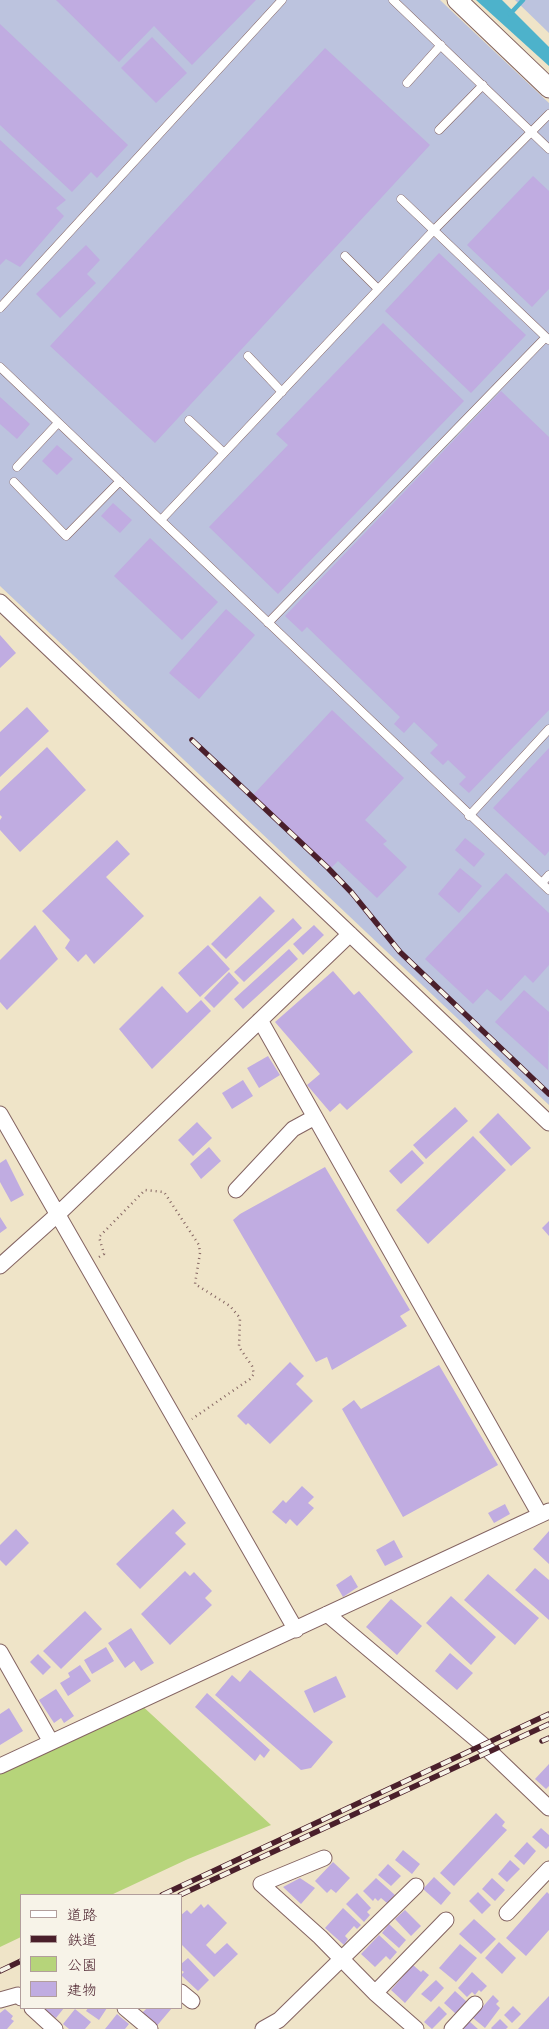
<!DOCTYPE html>
<meta charset="utf-8">
<style>
body{margin:0}
#map{position:relative;width:549px;height:2029px;overflow:hidden;background:#efe4c8;font-family:Delius,"Klee One",sans-serif}
canvas{display:block}
.legend{position:absolute;left:20px;top:1894px;width:162px;height:115px;box-sizing:border-box;background:#f7f3e8;border:1px solid #b29e9c;margin:0;padding:6px 9px;list-style:none;font-size:15px;color:#4a1f2b}
.legend li{display:flex;align-items:center;gap:10px;height:25px}
.legend b{width:25px;border:1px solid #b29e9c}
</style>
<div id="map">
<canvas width="549" height="2029"></canvas>
<ul class="legend">
<li><b style="height:6px;background:#fff"></b>道路</li>
<li><b style="height:6px;background:#4a1f2b"></b>鉄道</li>
<li><b style="height:14px;background:#b6d47a"></b>公園</li>
<li><b style="height:14px;background:#c0ace1"></b>建物</li>
</ul>
</div>
<script>
const c = document.querySelector('canvas').getContext('2d');
c.lineJoin = 'round';
function paint(path, color) { c.fillStyle = color; c.fill(path, 'evenodd'); }
const shape = rows => new Path2D(rows.map(r => 'M' + r).join(''));
function trace(path, color, width, dash) { c.strokeStyle = color; c.lineWidth = width; c.lineCap = dash ? 'butt' : 'round'; c.setLineDash(dash || []); c.stroke(path); }
const industrial = shape([
 [0,0,440,0,549,103,549,1105,0,586],
 [515,0,549,0,549,33]
]);
const green = shape([
 [138,1702,271,1825,188,1859,111,1895,21,1895,21,1937,0,1947,0,1766]
]);
const water = shape([
 [476,0,502,0,549,47,549,66]
]);
const stream = shape([
 [510,14,523,0]
]);
const building = shape([
 [56,0,256,0,192,65,154,26,119,62],
 [0,24,128,145,97,178,91,172,72,192,0,125],
 [152,37,187,73,156,103,121,68],
 [325,48,430,145,155,443,50,346],
 [0,140,66,200,56,208,64,216,20,267,6,259,0,265],
 [533,176,549,191,549,289,532,307,467,245],
 [86,245,100,260,87,274,96,283,60,318,36,294],
 [439,253,526,335,471,393,385,311],
 [383,323,464,401,278,594,209,527,288,445,276,434],
 [501,391,549,437,549,710,469,793,459,784,466,777,448,760,443,765,430,753,438,745,414,722,404,733,394,724,400,717,307,627,302,632,285,616],
 [0,397,30,424,17,439,0,424],
 [57,445,73,459,57,475,42,461],
 [113,503,132,520,120,533,101,516],
 [150,538,218,602,182,640,114,576],
 [226,609,255,635,199,699,169,673],
 [0,635,16,653,0,668],
 [27,707,49,731,0,777,0,732],
 [332,710,404,778,365,820,387,841,383,844,407,867,377,898,338,861,331,868,253,795],
 [47,747,86,790,20,852,0,830,0,820,2,817,0,815,0,791],
 [549,748,549,851,545,856,493,808],
 [465,838,485,854,474,867,455,850],
 [117,840,130,854,106,877,144,916,94,964,86,954,78,962,65,948,70,940,42,911],
 [460,868,482,886,459,913,438,894],
 [506,873,549,913,549,965,533,983,525,975,501,1001,487,989,473,1004,425,959],
 [260,896,275,911,226,959,211,944],
 [293,918,302,928,244,982,234,972],
 [35,925,58,959,7,1010,0,1002,0,960],
 [314,925,324,935,303,955,293,944],
 [208,945,230,969,200,997,178,973],
 [289,949,298,959,243,1009,234,999],
 [333,971,354,995,359,991,413,1052,347,1110,340,1103,330,1112,307,1085,320,1074,275,1022],
 [229,972,239,983,214,1008,204,998],
 [162,986,187,1013,201,1000,211,1011,152,1069,119,1029],
 [524,990,549,1012,548,1070,495,1022],
 [268,1056,280,1075,259,1088,247,1068],
 [243,1080,253,1096,232,1109,222,1093],
 [455,1107,468,1121,426,1159,413,1145],
 [498,1113,531,1148,511,1166,479,1132],
 [197,1122,212,1138,193,1156,178,1140],
 [473,1136,506,1170,428,1244,396,1210],
 [209,1147,221,1161,201,1179,190,1164],
 [412,1150,424,1163,401,1184,389,1171],
 [6,1159,24,1195,11,1202,0,1182,0,1163],
 [325,1167,410,1310,400,1316,407,1326,332,1370,327,1357,316,1362,233,1220,240,1214],
 [0,1217,7,1228,0,1233],
 [549,1221,549,1236,542,1228],
 [290,1362,304,1376,296,1384,313,1401,270,1444,248,1423,246,1425,237,1416],
 [439,1365,498,1465,403,1517,342,1409,354,1400,361,1409],
 [302,1486,314,1497,308,1503,314,1508,297,1526,290,1519,286,1524,272,1512,283,1500,286,1503],
 [505,1504,510,1514,494,1523,488,1513],
 [173,1509,186,1523,175,1533,186,1544,140,1589,116,1564],
 [16,1529,29,1543,6,1566,0,1560,0,1545],
 [549,1531,549,1564,533,1549],
 [394,1540,403,1557,385,1566,376,1550],
 [535,1568,549,1580,549,1620,515,1590],
 [185,1571,190,1576,194,1572,212,1591,205,1598,212,1605,170,1645,141,1614],
 [488,1574,539,1618,515,1645,464,1600],
 [351,1575,358,1587,343,1597,336,1585],
 [451,1596,496,1637,471,1665,426,1623],
 [391,1599,422,1626,397,1655,366,1627],
 [85,1611,102,1629,61,1669,43,1651],
 [131,1628,154,1663,141,1671,134,1661,125,1668,108,1643],
 [106,1647,114,1661,92,1674,84,1660],
 [450,1653,473,1673,457,1690,435,1671],
 [38,1654,51,1667,43,1675,30,1662],
 [80,1665,91,1681,68,1696,60,1683,70,1677,68,1673],
 [250,1670,333,1742,311,1768,301,1770,215,1695,232,1675,240,1682],
 [336,1676,346,1697,314,1713,304,1691],
 [56,1689,74,1716,64,1723,61,1718,54,1723,39,1700],
 [207,1693,270,1750,264,1758,260,1754,255,1761,195,1707],
 [9,1708,23,1731,0,1745,0,1714],
 [549,1764,549,1786,546,1789,535,1779],
 [496,1813,505,1822,502,1826,507,1830,454,1886,440,1873],
 [541,1828,549,1835,549,1846,546,1849,532,1837],
 [527,1842,536,1851,524,1865,514,1856],
 [403,1850,420,1864,412,1874,395,1860],
 [510,1860,520,1869,507,1882,498,1874],
 [333,1862,350,1878,336,1893,331,1889,327,1893,315,1881],
 [388,1864,401,1876,391,1886,378,1875],
 [434,1877,451,1893,441,1905,423,1889],
 [300,1878,315,1888,301,1904,283,1887],
 [376,1878,395,1895,387,1903,381,1898,378,1901,375,1898,373,1901,363,1891],
 [492,1878,505,1890,495,1901,482,1889],
 [478,1892,491,1905,482,1914,469,1901],
 [547,1892,549,1894,549,1930,526,1956,506,1938],
 [357,1893,371,1908,367,1912,370,1915,364,1922,346,1904],
 [201,1904,204,1908,208,1904,227,1923,206,1945,215,1954,227,1943,238,1954,214,1977,181,1944,181,1915,187,1910,191,1914],
 [343,1908,361,1925,357,1929,354,1926,345,1936,348,1939,344,1945,325,1928],
 [405,1910,421,1926,411,1936,395,1919],
 [474,1919,496,1939,481,1954,459,1934],
 [389,1924,406,1940,399,1948,382,1933],
 [379,1935,397,1952,390,1960,386,1956,375,1967,361,1954],
 [499,1942,516,1958,502,1974,485,1958],
 [460,1944,477,1958,456,1982,439,1968],
 [188,1958,209,1980,198,1991,181,1975,184,1972,181,1970,181,1964],
 [413,1965,421,1972,423,1970,429,1975,405,2003,391,1990],
 [472,1972,487,1986,481,1992,479,1990,475,1995,472,1992,467,1997,458,1988],
 [436,1980,444,1988,431,2002,421,1994],
 [455,1991,467,2002,456,2014,444,2003],
 [493,1995,499,2001,496,2004,500,2008,485,2028,473,2018],
 [549,1996,549,2029,518,2029],
 [439,2006,447,2014,432,2029,424,2022],
 [513,2006,521,2014,512,2023,504,2015],
 [42,2008,64,2008,56,2018],
 [88,2008,107,2008,99,2020,86,2011],
 [147,2008,172,2008,155,2028,140,2015],
 [5,2009,13,2016,11,2019,14,2021,7,2029,0,2029,0,2013],
 [75,2009,91,2022,85,2029,69,2029,63,2024],
 [117,2014,129,2024,125,2029,105,2029],
 [500,2019,508,2027,506,2029,492,2029,491,2028],
 [469,2021,478,2029,461,2029]
]);
const path = shape([
 [99,1257,104,1254,99,1237,145,1190,164,1192,199,1245,200,1253,195,1284,230,1306,240,1318,239,1347,252,1366,254,1374,250,1379,192,1419]
]);
const service = shape([
 [393,0,549,149],
 [407,83,441,45],
 [439,130,483,85],
 [401,199,549,340],
 [345,256,378,289],
 [0,308,282,0],
 [248,356,282,392],
 [0,367,549,890],
 [189,420,224,453],
 [17,467,58,423],
 [14,482,66,536,120,481],
 [161,520,434,230,549,114],
 [268,623,546,337],
 [469,816,549,729],
 [542,883,549,875]
]);
const minor = shape([
 [0,602,549,1123],
 [260,1020,540,1515],
 [0,1114,296,1630],
 [236,1190,293,1129,315,1117],
 [0,1266,58,1214,350,934],
 [327,1614,483,1745,549,1808],
 [0,1652,51,1742],
 [0,1766,549,1511],
 [324,1858,261,1884,320,1937,375,1993,416,2029],
 [507,1913,549,1869],
 [181,1992,192,2001],
 [375,1993,446,1920],
 [0,2000,18,1995,21,1998],
 [32,2008,55,2029],
 [125,2008,150,2029],
 [263,2029,279,2020,416,1886],
 [452,2029,475,2004]
]);
const tertiary = shape([
 [457,0,549,88]
]);
const rail = shape([
 [192,740,328,868,352,893,400,952,549,1094],
 [542,1741,549,1738],
 [162,1895,549,1714],
 [180,1895,549,1724],
 [0,1971,21,1961]
]);
paint(industrial, '#bcc3de');
paint(green, '#b6d47a');
paint(water, '#4db2cb');
trace(stream, '#4db2cb', 4.5);
paint(building, '#c0ace1');
trace(service, '#846462', 9);
trace(minor, '#846462', 17);
trace(tertiary, '#846462', 21);
trace(path, '#846462', 2.5, [1, 4]);
trace(service, '#fff', 8);
trace(minor, '#fff', 15);
trace(tertiary, '#fff', 19);
trace(rail, '#4a1f2b', 5.5);
trace(rail, '#f7f3e8', 4, [11]);
</script>
